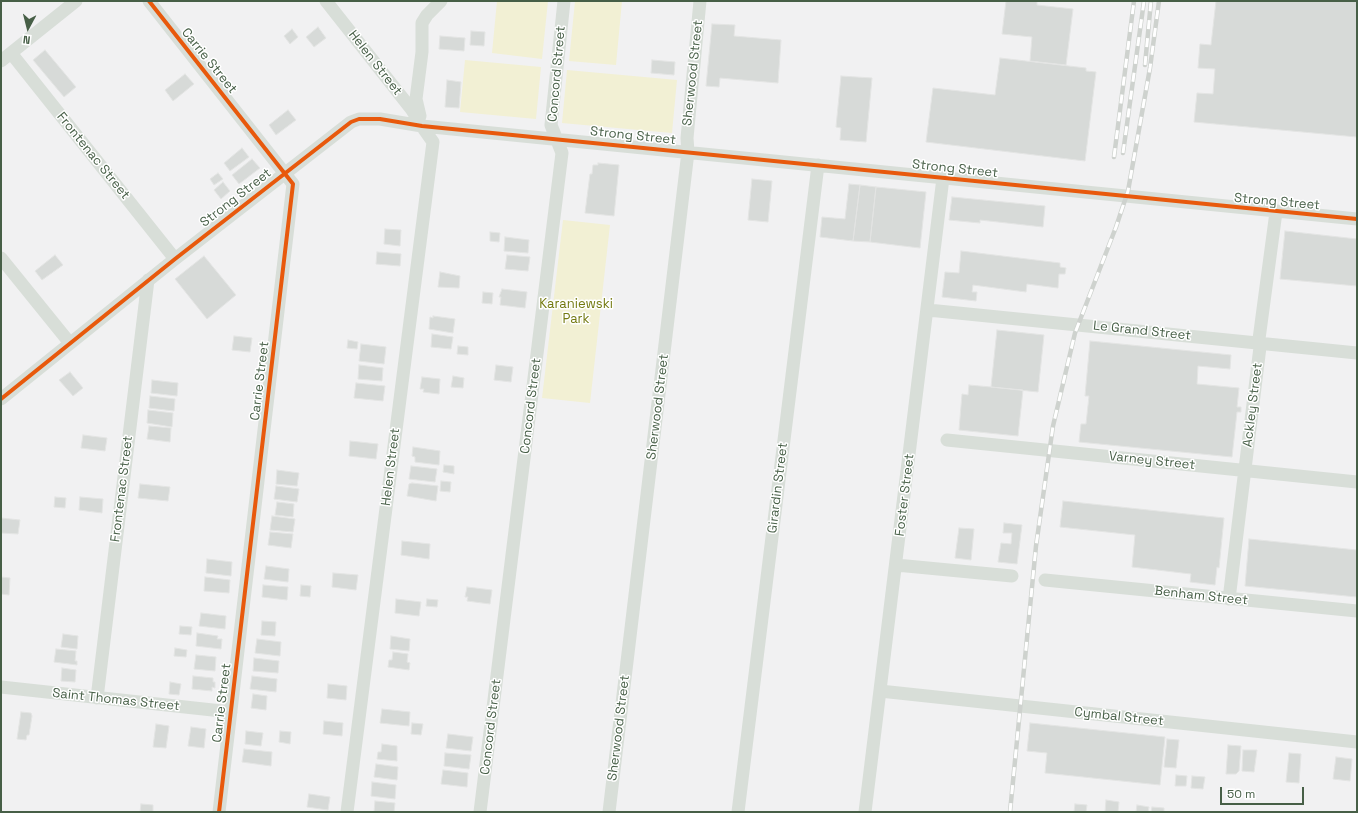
<!DOCTYPE html>
<style>
body{margin:0}
#map{position:relative;width:1358px;height:813px;overflow:hidden;background:#f1f1f2;font-family:"Space Grotesk",sans-serif}
canvas{display:block}
.frame{position:absolute;inset:0;border:2px solid #475f47;pointer-events:none}
.north{position:absolute;left:8px;top:8px;width:40px;height:40px;-webkit-text-stroke:3px #fff;paint-order:stroke;rotate:187deg;font-size:11px;font-weight:700;line-height:16px;text-align:center;color:#475f47}
.north::after{content:'';display:block;margin:auto;width:14px;height:18px;background:#475f47;clip-path:polygon(50% 0,100% 100%,50% 72%,0 100%)}
.scale{position:absolute;left:1220px;top:787px;width:84px;height:18px;box-sizing:border-box;border:2px solid #475f47;border-top:0;padding-left:5px;font-size:12px;line-height:14px;white-space:nowrap;color:#475f47;-webkit-text-stroke:3px #fff;paint-order:stroke}
</style>
<div id="map">
<canvas width="1358" height="813"></canvas>
<div class="frame"></div>
<div class="north">N</div>
<div class="scale">50 m</div>
</div>
<script>
const c = document.querySelector('canvas').getContext('2d');
c.lineJoin = 'round';
function paint(path, color) { c.fillStyle = color; c.fill(path, 'evenodd'); }
const shape = rows => new Path2D(rows.map(r => 'M' + r).join(''));
function trace(path, color, width, dash) { c.strokeStyle = color; c.lineWidth = width; c.lineCap = dash ? 'butt' : 'round'; c.setLineDash(dash || []); c.stroke(path); }
function drawText(font, color, halo, rows, align = 'center') {
  c.font = font + ' "Space Grotesk",sans-serif'; c.lineWidth = 3; c.setLineDash([]); c.textBaseline = 'middle'; c.strokeStyle = halo; c.fillStyle = color; for (const [text, x, y, turn = 0] of rows) {
    c.save(); c.translate(x, y); c.rotate((+turn || 0) * Math.PI / 180); c.textAlign = isNaN(turn) ? turn : align; if (halo) c.strokeText(text, 0, 0); c.fillText(text, 0, 0); c.restore();
  }
}
const green = shape([
 [497,1,548,1,542,59,492,53],
 [575,1,622,1,616,65,569,61],
 [465,60,541,67,536,119,460,112],
 [567,70,677,80,672,133,562,123],
 [563,220,610,225,590,403,542,398]
]);
const building = shape([
 [1006,1,1037,1,1037,5,1073,9,1066,65,1030,61,1032,37,1002,34,1006,1],
 [1216,1,1357,1,1357,137,1194,122,1197,93,1213,94,1215,69,1198,68,1200,44,1211,45,1216,1],
 [712,24,735,25,734,36,781,40,778,83,720,78,719,87,706,86,712,24],
 [318,27,326,38,314,47,306,37,318,27],
 [292,29,298,37,290,44,284,36,292,29],
 [471,31,485,32,484,46,470,45,471,31],
 [440,36,465,38,464,51,439,49,440,36],
 [45,50,76,87,64,97,33,60,45,50],
 [1000,58,1086,68,1086,71,1096,72,1085,161,926,142,933,88,995,95,1000,58],
 [652,60,675,62,674,75,651,73,652,60],
 [185,74,194,84,173,101,165,90,185,74],
 [841,76,872,78,866,142,840,140,841,128,836,127,841,76],
 [447,80,461,82,459,108,445,107,447,80],
 [288,110,296,120,276,135,269,125,288,110],
 [242,148,249,157,230,171,224,163,242,148],
 [252,159,260,168,239,184,232,175,252,159],
 [598,163,619,165,614,216,585,213,590,174,592,174,593,165,598,165,598,163],
 [218,173,223,179,214,185,210,179,218,173],
 [752,179,772,181,768,222,748,220,752,179],
 [223,182,230,191,221,199,214,190,223,182],
 [849,184,860,185,853,241,820,237,822,217,845,219,849,184],
 [860,185,876,187,870,242,853,241,860,185],
 [876,187,926,192,920,248,870,242,876,187],
 [952,197,1045,206,1043,227,980,220,980,223,949,220,952,197],
 [385,229,401,230,400,246,384,244,385,229],
 [1285,231,1357,239,1357,286,1280,279,1285,231],
 [490,232,500,233,499,242,490,241,490,232],
 [505,237,529,240,528,253,504,251,505,237],
 [961,251,1060,263,1060,267,1066,268,1065,274,1059,274,1058,288,1027,284,1026,292,973,285,972,292,977,292,976,301,942,297,945,272,959,273,961,251],
 [377,252,401,254,400,266,376,264,377,252],
 [55,255,63,265,42,280,35,271,55,255],
 [507,255,530,257,528,271,505,269,507,255],
 [204,256,236,295,207,319,175,279,204,256],
 [440,272,460,276,459,288,438,287,440,272],
 [502,289,527,292,525,308,500,305,501,297,499,297,502,289],
 [483,292,493,293,492,304,482,303,483,292],
 [433,316,455,319,453,333,429,329,430,317,433,318,433,316],
 [997,330,1044,335,1038,392,991,387,997,330],
 [432,334,453,337,451,349,431,347,432,334],
 [234,336,252,338,250,352,232,350,234,336],
 [348,340,358,342,357,349,347,348,348,340],
 [1090,341,1231,355,1230,369,1198,366,1197,384,1239,388,1237,407,1241,407,1241,412,1237,412,1232,457,1079,442,1081,424,1086,424,1089,396,1085,396,1090,341],
 [361,344,386,347,384,364,359,361,361,344],
 [458,346,468,347,468,355,457,354,458,346],
 [359,365,383,368,382,381,358,379,359,365],
 [496,365,513,367,511,382,494,380,496,365],
 [70,372,83,388,73,396,59,380,70,372],
 [453,376,464,378,463,388,451,387,453,376],
 [422,377,440,379,439,394,423,392,424,389,420,389,422,377],
 [152,380,178,383,177,396,151,393,152,380],
 [356,383,385,386,383,401,354,398,356,383],
 [969,385,1023,390,1018,436,959,430,962,394,968,395,969,385],
 [150,396,175,399,174,411,149,408,150,396],
 [148,410,173,413,172,427,147,423,148,410],
 [149,426,171,428,170,442,147,439,149,426],
 [83,435,107,438,105,451,81,448,83,435],
 [350,441,378,444,376,459,349,456,350,441],
 [413,447,440,451,439,465,415,462,415,457,412,456,413,447],
 [444,465,454,466,454,474,443,472,444,465],
 [411,466,437,469,435,482,409,479,411,466],
 [277,470,299,473,297,486,276,484,277,470],
 [441,481,451,482,450,492,440,491,441,481],
 [412,483,438,486,436,501,407,496,409,484,412,483],
 [140,484,170,487,168,501,138,498,140,484],
 [276,486,299,489,297,502,274,499,276,486],
 [55,497,66,498,65,508,54,507,55,497],
 [80,497,103,499,102,513,79,510,80,497],
 [1063,501,1224,518,1219,568,1217,567,1215,585,1190,582,1191,574,1132,567,1135,535,1060,527,1063,501],
 [277,502,294,504,293,517,275,515,277,502],
 [272,516,295,519,293,532,270,530,272,516],
 [1,518,20,520,18,534,1,533,1,518],
 [1004,523,1022,525,1017,564,998,562,1001,543,1011,544,1012,533,1003,533,1004,523],
 [959,528,974,529,971,560,955,558,959,528],
 [270,532,293,534,291,548,268,545,270,532],
 [1249,539,1357,550,1357,597,1245,586,1249,539],
 [402,541,430,544,429,559,401,555,402,541],
 [207,559,232,562,231,576,206,573,207,559],
 [266,566,289,569,288,582,264,579,266,566],
 [333,573,358,575,356,590,332,587,333,573],
 [1,577,10,578,9,595,1,594,1,577],
 [205,577,230,580,229,593,204,591,205,577],
 [263,585,288,587,287,600,262,597,263,585],
 [301,585,311,586,310,597,300,596,301,585],
 [467,587,492,590,490,604,467,601,468,597,465,597,467,587],
 [396,599,421,602,419,616,395,613,396,599],
 [427,599,438,600,437,607,426,606,427,599],
 [201,613,226,616,225,629,199,626,201,613],
 [262,621,276,622,275,636,261,635,262,621],
 [180,626,192,627,191,635,179,634,180,626],
 [197,633,218,636,217,639,222,639,221,649,196,646,197,633],
 [63,634,78,636,77,649,61,647,63,634],
 [391,636,410,639,409,651,390,649,391,636],
 [257,639,281,642,280,656,255,653,257,639],
 [175,648,187,650,186,657,174,656,175,648],
 [56,649,76,651,75,661,77,661,77,665,54,662,56,649],
 [393,652,408,654,407,662,410,663,409,670,388,667,389,660,392,660,393,652],
 [196,655,216,657,215,671,194,669,196,655],
 [254,658,279,661,278,673,253,671,254,658],
 [62,668,76,670,75,682,61,681,62,668],
 [193,676,213,678,213,682,215,682,215,688,212,687,212,691,192,689,193,676],
 [252,676,277,679,276,692,250,689,252,676],
 [170,682,181,684,179,695,169,694,170,682],
 [328,684,347,686,346,700,327,698,328,684],
 [253,694,267,696,266,710,251,708,253,694],
 [382,709,410,712,409,726,380,723,382,709],
 [21,712,31,713,32,716,29,735,27,735,26,740,17,739,21,712],
 [324,721,343,723,342,736,323,734,324,721],
 [412,723,423,724,421,735,411,734,412,723],
 [1030,723,1165,737,1160,785,1045,773,1047,753,1027,751,1030,723],
 [156,724,169,726,166,748,153,747,156,724],
 [191,727,206,729,204,748,188,746,191,727],
 [246,731,263,733,261,746,245,744,246,731],
 [280,731,291,732,290,744,279,742,280,731],
 [448,734,473,737,471,751,446,748,448,734],
 [1167,739,1179,740,1176,768,1164,767,1167,739],
 [382,744,397,746,397,761,377,759,378,752,381,752,382,744],
 [1228,745,1241,746,1239,771,1236,774,1226,774,1228,745],
 [244,749,272,752,271,766,242,762,244,749],
 [1243,750,1257,750,1254,772,1242,771,1243,750],
 [445,753,471,755,469,769,444,766,445,753],
 [1289,753,1301,754,1299,783,1286,782,1289,753],
 [1336,757,1352,759,1350,781,1333,779,1336,757],
 [376,764,398,767,397,780,374,777,376,764],
 [443,770,468,773,467,787,441,784,443,770],
 [1176,775,1187,776,1186,786,1175,786,1176,775],
 [1192,776,1205,777,1203,789,1191,788,1192,776],
 [372,782,396,785,395,799,371,796,372,782],
 [309,794,330,797,328,810,307,807,309,794],
 [1106,800,1119,802,1118,812,1105,812,1106,800],
 [375,801,395,803,394,812,374,812,375,801],
 [141,804,153,805,153,812,140,812,141,804],
 [1075,804,1087,805,1086,812,1074,812,1075,804],
 [1137,805,1149,807,1148,812,1136,812,1137,805],
 [1152,807,1164,808,1164,812,1151,812,1152,807]
]);
const minor = shape([
 [149,1,293,184,219,812],
 [326,1,412,110,422,126],
 [11,53,175,259],
 [1,61,76,1],
 [420,116,416,99,422,52,422,23,427,15,441,1],
 [1,258,69,342],
 [928,310,1357,353],
 [1,399,175,259,351,122,359,119,380,119,422,126,1357,219],
 [947,440,1357,482],
 [896,565,1012,576],
 [1045,580,1357,611],
 [1229,599,1260,347,1259,339,1276,212],
 [1,687,231,712],
 [880,691,1357,742],
 [97,698,148,280],
 [347,812,433,142,421,125],
 [480,812,562,153,551,125,564,1],
 [609,812,688,152,687,138,700,1],
 [738,812,818,165],
 [865,812,943,178]
]);
const rail = shape([
 [1145,65,1151,1],
 [1123,153,1144,1],
 [1114,157,1134,1],
 [1010,812,1036,546,1053,426,1075,333,1116,227,1128,191,1150,68,1159,1]
]);
const cycleway = shape([
 [149,1,293,184,219,812],
 [1,399,175,259,351,122,359,119,380,119,422,126,1357,219]
]);
const streetNames = [
 ["Carrie Street",209,61,51],
 ["Helen Street",375,63,52],
 ["Sherwood Street",693,73,-84],
 ["Concord Street",557,74,-85],
 ["Strong Street",633,136,6],
 ["Frontenac Street",93,156,51],
 ["Strong Street",955,169,6],
 ["Strong Street",236,198,-38],
 ["Strong Street",1277,202,5],
 ["Le Grand Street",1142,331,6],
 ["Carrie Street",260,381,-83],
 ["Ackley Street",1253,405,-83],
 ["Concord Street",531,406,-83],
 ["Sherwood Street",658,407,-83],
 ["Varney Street",1152,461,6],
 ["Helen Street",391,467,-83],
 ["Girardin Street",778,488,-83],
 ["Frontenac Street",122,489,-83],
 ["Foster Street",905,495,-83],
 ["Benham Street",1201,596,6],
 ["Saint Thomas Street",116,700,6],
 ["Carrie Street",222,703,-83],
 ["Cymbal Street",1119,717,6],
 ["Concord Street",491,727,-83],
 ["Sherwood Street",619,728,-83]
];
const parkNames = [
 ["Karaniewski",576,304],
 ["Park",576,319]
];
paint(green, '#f2f0d4');
paint(building, '#d7dad8');
trace(building, '#e3e4e3', 1);
trace(minor, '#d8ded8', 13);
trace(rail, '#ced2ce', 4.5);
trace(rail, '#fff', 3, [9]);
trace(cycleway, '#e8590c', 4);
drawText('13px', '#475f47', '#fff', streetNames);
drawText('13px', '#747a11', '#fff', parkNames);
</script>
